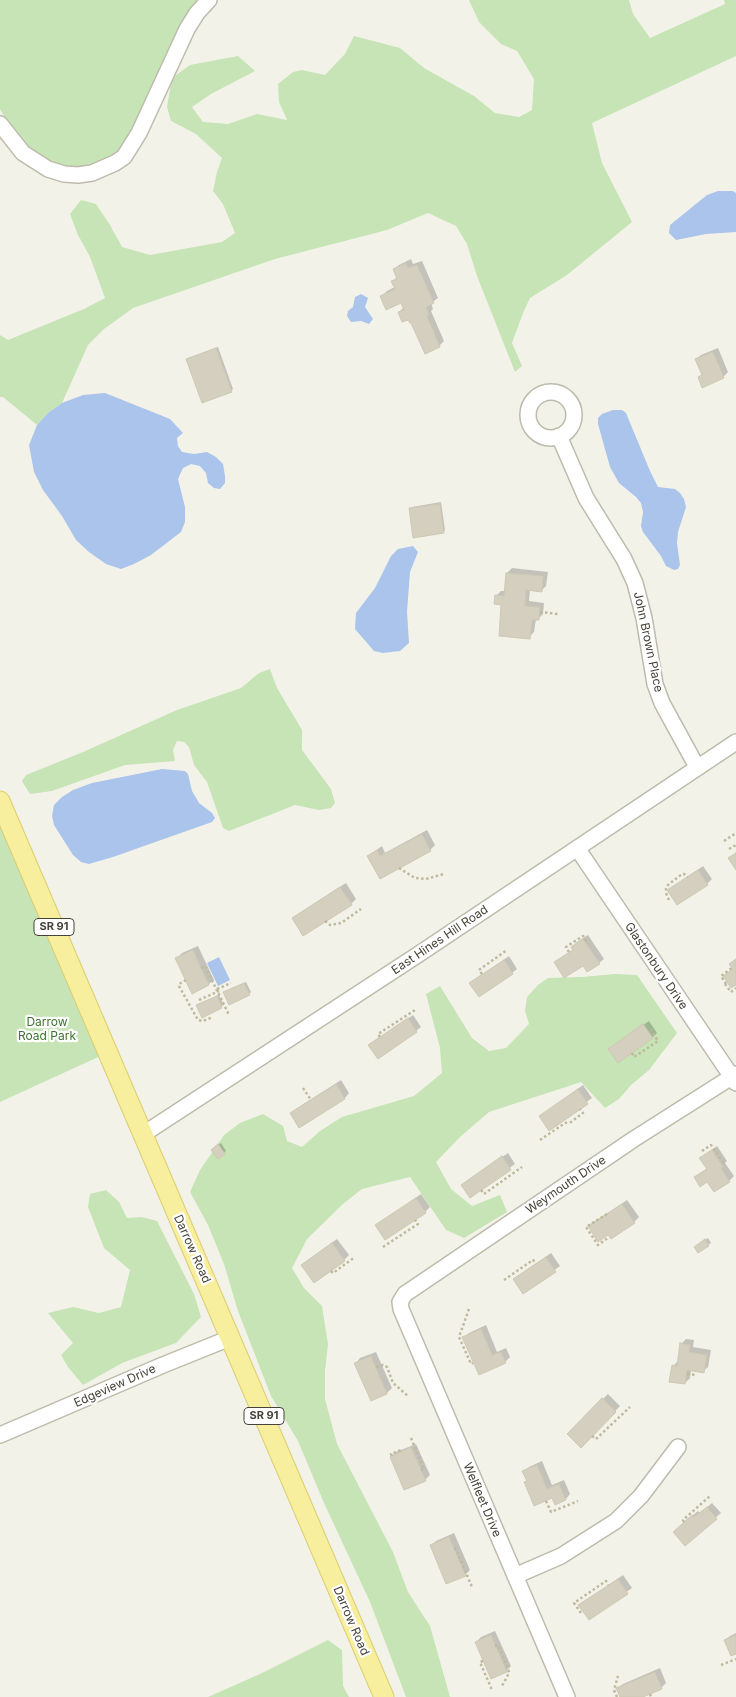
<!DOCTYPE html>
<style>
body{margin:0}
canvas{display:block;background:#f3f2e9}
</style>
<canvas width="736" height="1697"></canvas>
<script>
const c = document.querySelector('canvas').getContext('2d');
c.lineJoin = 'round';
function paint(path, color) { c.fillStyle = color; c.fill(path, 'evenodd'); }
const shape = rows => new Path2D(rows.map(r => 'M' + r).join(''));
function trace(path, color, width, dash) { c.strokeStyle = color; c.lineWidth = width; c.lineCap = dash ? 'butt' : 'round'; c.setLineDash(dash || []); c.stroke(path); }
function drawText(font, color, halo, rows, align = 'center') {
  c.font = font + ' Inter,sans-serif'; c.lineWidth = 4.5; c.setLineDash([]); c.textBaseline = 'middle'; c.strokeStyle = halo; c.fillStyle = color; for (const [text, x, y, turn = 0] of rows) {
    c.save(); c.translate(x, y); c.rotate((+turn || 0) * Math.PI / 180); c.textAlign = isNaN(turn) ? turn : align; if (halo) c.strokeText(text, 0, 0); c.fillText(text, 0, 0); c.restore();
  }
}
const green = shape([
 [0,0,201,0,190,10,156,85,124,149,99,165,77,170,57,167,38,155,13,132,0,109],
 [469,0,629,0,633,14,650,38,725,4,724,0,736,0,736,56,592,123,602,163,632,222,567,275,530,298,523,313,512,343,522,366,515,372,477,276,467,244,456,226,428,213,387,230,275,259,133,308,104,329,88,345,62,403,48,413,37,425,3,397,0,397,0,335,8,340,84,309,105,298,90,257,78,235,70,214,81,200,96,204,110,225,122,247,150,255,222,242,235,233,223,204,213,191,217,172,222,158,196,134,171,121,167,107,172,78,190,65,238,56,255,71,211,94,192,107,203,122,228,124,257,114,287,120,279,102,278,84,293,72,302,70,325,75,345,54,354,36,400,48,424,68,474,96,495,113,519,117,532,110,534,79,517,51,501,44,479,22],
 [270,669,277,688,302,730,302,750,331,789,335,803,331,808,319,810,295,805,229,831,223,828,207,782,194,765,189,747,184,742,177,741,173,750,175,761,125,765,52,791,30,794,22,781,26,775,83,752,177,710,241,688,259,673],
 [0,802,107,1053,0,1102],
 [615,974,637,975,677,1033,649,1070,631,1085,619,1099,605,1108,581,1082,489,1112,460,1137,436,1162,451,1189,472,1206,500,1195,507,1212,464,1238,446,1230,410,1177,362,1189,343,1204,307,1239,292,1268,304,1288,322,1306,328,1344,325,1371,325,1399,337,1444,393,1552,408,1592,430,1626,450,1697,406,1697,370,1602,324,1503,298,1441,271,1396,238,1311,224,1264,208,1225,190,1192,200,1170,224,1135,240,1123,263,1114,283,1126,287,1141,302,1147,320,1131,342,1117,414,1096,442,1073,440,1048,426,994,440,986,472,1038,489,1051,506,1048,529,1024,525,1011,527,997,538,985,548,978,582,977],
 [106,1190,119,1202,127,1218,142,1217,157,1221,194,1294,201,1317,176,1343,122,1363,83,1385,68,1367,61,1355,73,1343,48,1313,73,1307,99,1313,121,1307,130,1270,104,1248,88,1207,90,1194],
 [328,1640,342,1650,343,1686,349,1697,208,1697,260,1674]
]);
const water = shape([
 [718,191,733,191,736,193,736,232,706,234,676,240,669,233,670,225,707,195],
 [361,294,368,298,365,307,373,319,369,324,361,321,351,322,347,316,348,311,353,307,355,297],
 [105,393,170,419,183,433,177,438,178,446,182,452,194,454,207,452,216,457,223,464,225,476,225,483,220,489,214,488,208,483,206,473,200,466,191,464,183,468,178,479,185,507,185,522,181,532,151,555,134,564,121,569,106,564,89,552,76,540,62,516,43,490,34,472,29,445,37,425,48,413,62,403,83,395],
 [613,410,622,410,626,413,650,471,658,487,675,489,680,493,684,499,686,507,678,532,677,543,680,565,678,569,674,570,666,566,661,556,643,532,641,526,643,512,641,503,636,497,619,483,610,467,598,424,598,418,602,414],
 [413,546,418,552,410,572,407,612,409,643,400,651,383,653,374,651,355,629,356,613,375,588,391,556,398,549],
 [162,769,185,771,188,774,192,791,199,803,212,813,215,818,212,822,113,857,89,864,81,862,73,855,54,825,52,816,54,805,62,797,73,790,92,783],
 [219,957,230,980,218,986,207,963]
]);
const shadow = shape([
 [411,259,413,264,422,261,438,298,431,303,433,309,431,311,444,341,439,346,425,352,412,321,399,312,404,307,402,302,382,296,387,291,395,287,393,281,397,277,394,269,399,265],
 [218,347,233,389,231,391,188,359],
 [718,348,728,372,723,377,699,377,702,374,696,359,701,355],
 [441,502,445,530,443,532,410,509,412,507],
 [512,568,548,572,546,586,542,590,530,589,529,601,544,603,543,614,538,619,536,619,534,632,529,637,496,596,501,591,505,591,507,573],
 [427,830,435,845,430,850,380,877,368,856,382,846,385,853],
 [703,866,712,879,707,884,669,890],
 [346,883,356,899,351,904,293,918,298,914],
 [588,935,604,959,599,963,556,963,574,949,572,947,577,942],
 [198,946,214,980,209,984,192,992,177,958,182,953],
 [509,956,517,969,512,973,471,983],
 [246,982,251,992,249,994,225,992],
 [219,995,224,1005,203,1016,198,1005],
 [413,1015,421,1027,416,1031,370,1045],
 [649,1021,657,1033,652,1038,610,1049],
 [341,1080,349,1093,345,1098,300,1127,292,1114,296,1109],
 [583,1085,592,1098,549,1129,540,1116],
 [221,1143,226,1151,218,1157,214,1148],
 [717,1146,727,1161,725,1163,734,1176,729,1181,707,1181,695,1178,707,1168,701,1158],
 [508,1153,515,1164,470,1197,462,1185],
 [421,1194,430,1207,425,1212,377,1225],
 [627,1200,639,1217,634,1222,609,1234,595,1222],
 [708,1238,711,1243,698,1251,698,1245],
 [337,1239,349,1255,344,1260,308,1260],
 [551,1253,560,1266,523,1293,514,1279],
 [486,1325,497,1352,506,1348,510,1357,505,1362,480,1373,464,1338,469,1333],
 [686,1339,694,1340,693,1347,711,1350,708,1367,703,1371,691,1370,690,1378,685,1383,673,1366,678,1361,681,1344],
 [376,1352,392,1388,387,1393,372,1400,356,1363,360,1358],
 [608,1394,620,1406,581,1446,568,1434],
 [416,1444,430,1475,425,1480,391,1457,396,1452],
 [542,1461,552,1485,564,1480,570,1494,566,1499,556,1503,553,1497,525,1482,528,1480,524,1471,529,1467],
 [712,1503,721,1513,685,1544,679,1527,698,1511,700,1513],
 [454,1533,470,1570,465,1575,432,1545,436,1541],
 [623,1575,632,1588,589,1618,580,1605],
 [495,1631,511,1666,506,1671,476,1642,481,1637],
 [736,1633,736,1653,725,1640,730,1636],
 [660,1668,666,1683,661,1688,639,1697,621,1697,618,1689,623,1684]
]);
const building = shape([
 [406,263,408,268,417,265,434,303,426,307,429,315,427,316,440,347,425,354,411,323,410,323,408,320,402,322,398,312,404,310,401,303,386,310,380,296,395,289,391,281,397,279,393,269,406,263],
 [216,348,232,392,202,403,186,359,216,348],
 [713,352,724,378,702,388,698,377,702,375,695,359,713,352],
 [440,504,444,533,413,538,409,508,440,504],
 [506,573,543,576,542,592,526,590,525,606,540,607,539,620,532,620,530,639,499,636,501,605,494,604,495,595,504,596,506,573],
 [422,834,431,851,380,879,367,856,377,850,380,856,422,834],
 [736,853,736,870,728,858,736,853],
 [698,870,708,885,677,905,667,890,698,870],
 [340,887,352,905,303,936,292,918,340,887],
 [583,939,600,964,587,972,583,966,564,978,554,962,573,950,571,947,583,939],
 [193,950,209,985,192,994,175,958,193,950],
 [736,959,736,985,731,988,723,976,733,969,729,964,736,959],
 [504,960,513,974,479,997,469,983,504,960],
 [244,983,250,995,229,1005,223,992,244,983],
 [217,996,222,1008,202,1018,196,1005,217,996],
 [408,1018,417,1032,378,1059,368,1045,408,1018],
 [643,1024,653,1038,618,1063,608,1049,643,1024],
 [336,1084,345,1099,299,1128,290,1113,336,1084],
 [578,1089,588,1104,549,1131,539,1116,578,1089],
 [218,1144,225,1154,218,1159,211,1150,218,1144],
 [712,1150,723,1167,721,1168,730,1182,714,1192,707,1182,700,1187,694,1177,707,1169,699,1158,712,1150],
 [502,1156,511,1170,470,1198,461,1185,502,1156],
 [416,1198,426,1213,385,1240,375,1225,416,1198],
 [622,1204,635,1223,611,1239,608,1235,598,1242,588,1226,622,1204],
 [705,1239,709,1246,698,1253,694,1247,705,1239],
 [332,1243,345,1261,314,1283,301,1265,332,1243],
 [546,1257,556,1272,523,1294,513,1279,546,1257],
 [481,1329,492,1355,501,1352,506,1363,479,1375,462,1337,481,1329],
 [680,1343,690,1345,689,1352,707,1355,704,1373,687,1370,685,1384,669,1382,672,1365,677,1366,680,1343],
 [371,1356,387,1394,371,1401,354,1363,371,1356],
 [602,1398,616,1412,581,1448,567,1434,602,1398],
 [411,1447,426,1481,404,1490,390,1457,411,1447],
 [537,1465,547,1489,559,1484,566,1500,555,1505,552,1498,534,1506,524,1482,527,1481,522,1471,537,1465],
 [707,1507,717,1519,685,1546,673,1532,692,1515,694,1517,707,1507],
 [449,1537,466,1576,446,1584,430,1545,449,1537],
 [618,1579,628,1594,589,1620,578,1605,618,1579],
 [491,1635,507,1672,491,1679,475,1642,491,1635],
 [736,1635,736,1654,731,1656,724,1640,736,1635],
 [655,1672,662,1689,643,1697,620,1697,616,1688,655,1672]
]);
const path = shape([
 [540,612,558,614],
 [724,841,736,833],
 [729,849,736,845],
 [399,868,415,878,426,879,444,874],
 [669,900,666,893,666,889,668,885,682,874,684,874,688,877],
 [325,921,330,925,341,923,361,909],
 [569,952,566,947,583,936,588,944],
 [201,968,205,966,229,1015],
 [482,974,479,970,507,950],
 [186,980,179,984,179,986,198,1020,203,1021,213,1017],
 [725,984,731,992,736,988],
 [726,984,721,976,732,968],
 [217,989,231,983],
 [199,1000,219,991],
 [380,1037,378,1034,415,1010],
 [632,1053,634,1057,658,1041,651,1030],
 [303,1088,311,1100],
 [540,1140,565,1123,571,1122,583,1113,580,1109],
 [702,1151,711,1145,724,1163,722,1164],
 [481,1190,484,1194,522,1167],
 [607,1214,586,1227,598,1245,609,1237],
 [383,1247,418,1224,415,1220],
 [331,1271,333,1273,355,1257],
 [504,1280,533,1260,536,1264],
 [469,1309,459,1337,471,1364,473,1363],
 [376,1367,383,1365,387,1367,393,1383,408,1396],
 [687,1374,697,1375],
 [592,1436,596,1439,630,1407],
 [411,1438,424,1469,421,1470],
 [392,1456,391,1454,401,1450],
 [546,1501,551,1512,578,1501],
 [684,1522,683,1520,710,1496],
 [454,1549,456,1549,472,1587],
 [581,1613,574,1603,606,1581,608,1585],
 [495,1646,498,1645,508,1668,509,1673,502,1686],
 [483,1661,480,1662,492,1690],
 [721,1665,736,1659],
 [650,1694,651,1697],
 [617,1697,614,1690,618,1676]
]);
const minor = shape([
 [0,124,23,153,48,169,64,174,78,175,92,173,115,163,124,157,139,133,187,29,197,13,209,0],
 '528 415a23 23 0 1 1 46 0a23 23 0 1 1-46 0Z',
 [559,436,586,498,624,559,635,583,644,618,655,684,662,703,697,767],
 [577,848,736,1083],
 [142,1135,419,954,736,742],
 [0,1435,163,1365,230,1338],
 [515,1576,561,1556,616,1521,641,1496,678,1447],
 [567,1697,401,1309,400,1302,405,1294,634,1139,736,1074]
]);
const major = shape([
 [0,801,384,1697]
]);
const shields = [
 [54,927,40],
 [264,1416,40]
];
const shieldNames = [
 ["SR 91",54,927],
 ["SR 91",264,1416]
];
const streetNames = [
 ["John Brown Place",648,642,78],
 ["East Hines Hill Road",440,940,-34],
 ["Glastonbury Drive",656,966,56],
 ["Weymouth Drive",566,1185,-34],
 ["Darrow Road",192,1249,66],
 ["Edgeview Drive",115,1386,-24],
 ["Welfleet Drive",482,1500,67],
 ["Darrow Road",351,1621,67]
];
const parkNames = [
 ["Darrow",47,1022],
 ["Road Park",47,1036]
];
paint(green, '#c6e4b5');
paint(water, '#aac4eb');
paint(shadow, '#0003');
paint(building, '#d4cfbf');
trace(building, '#cec8b3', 1);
trace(minor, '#bebbac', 18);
trace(major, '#dbce6f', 21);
trace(path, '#bfb99e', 2.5, [2.5, 2.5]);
trace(minor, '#fff', 15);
trace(major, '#f7ee9e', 19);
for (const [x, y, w] of shields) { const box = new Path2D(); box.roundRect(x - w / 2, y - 8.5, w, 17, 4); c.fillStyle = '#fff'; c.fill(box); trace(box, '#464338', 1); }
drawText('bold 11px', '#464338', null, shieldNames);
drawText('12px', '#464338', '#fff', streetNames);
drawText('12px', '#3c742f', '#fff', parkNames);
</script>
